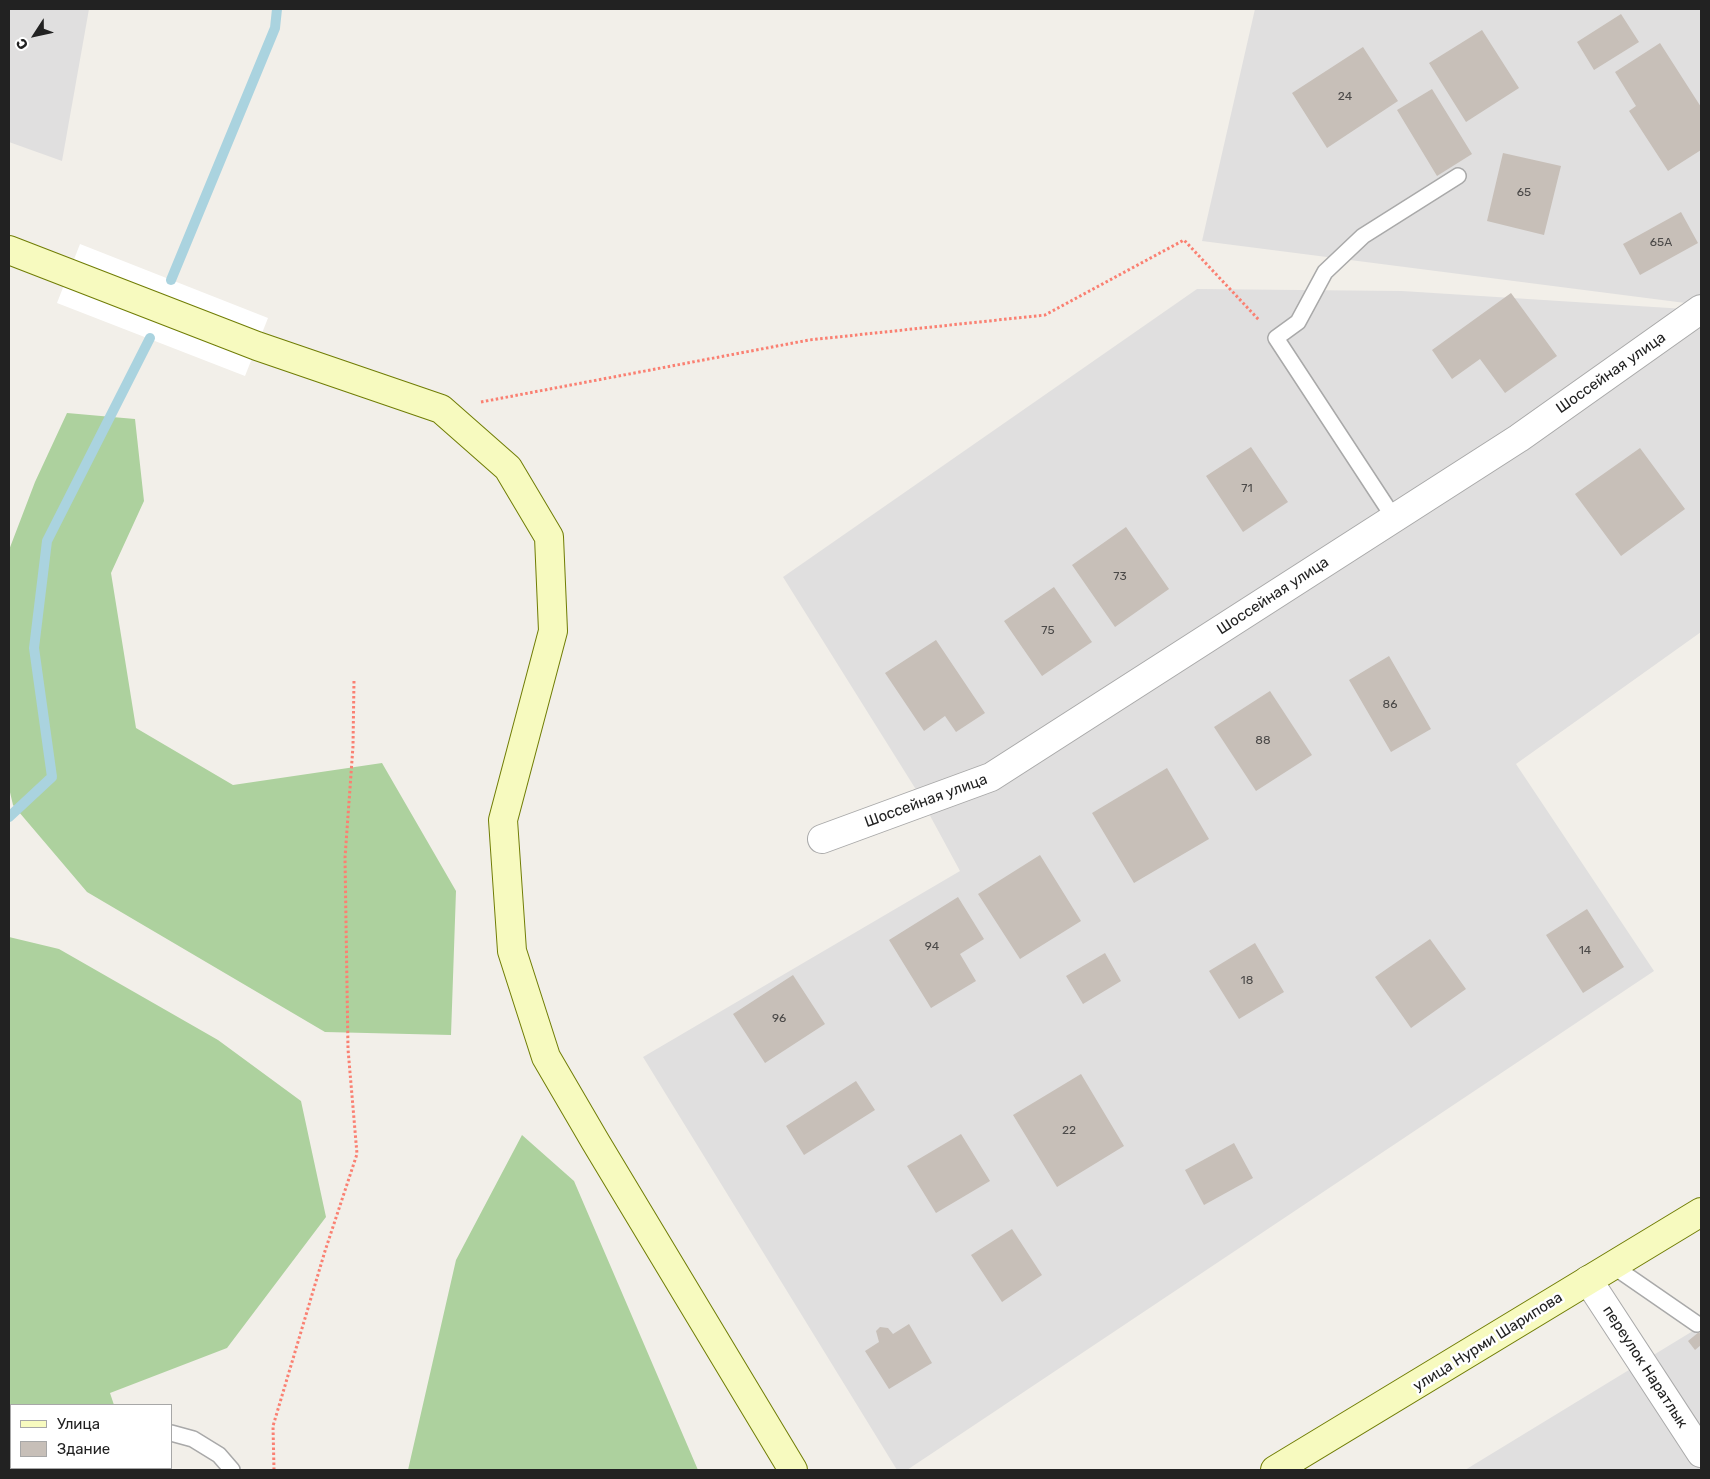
<!DOCTYPE html>
<meta charset="utf-8">
<style>
body{margin:0}
#map{position:relative;width:1710px;height:1479px;overflow:hidden;background:#f2efe9;font-family:Rubik,sans-serif}
canvas{display:block}
.frame{position:absolute;inset:0;border:10px solid #222;pointer-events:none}
.legend{position:absolute;left:10px;top:1404px;width:162px;height:65px;box-sizing:border-box;background:#fff;border:1px solid #a7a7a7;margin:0;padding:6px 9px;list-style:none;font-size:15px;color:#222}
.legend li{display:flex;align-items:center;gap:10px;height:25px}
.legend b{width:25px;border:1px solid #a7a7a7}
.north{position:absolute;left:10px;top:10px;width:50px;height:50px;-webkit-text-stroke:4px #fff;paint-order:stroke;rotate:235deg;font-size:14px;font-weight:700;line-height:20px;text-align:center;color:#222}
.north::after{content:'';display:block;margin:auto;width:18px;height:22px;background:#222;clip-path:polygon(50% 0,100% 100%,50% 72%,0 100%)}
</style>
<div id="map">
<canvas width="1710" height="1479"></canvas>
<div class="frame"></div>
<ul class="legend">
<li><b style="height:6px;background:#f7fabf"></b>Улица</li>
<li><b style="height:14px;background:#c7bfb8"></b>Здание</li>
</ul>
<div class="north">С</div>
</div>
<script>
const c = document.querySelector('canvas').getContext('2d');
c.lineJoin = 'round';
function paint(path, color) { c.fillStyle = color; c.fill(path, 'evenodd'); }
const shape = rows => new Path2D(rows.map(r => 'M' + r).join(''));
function trace(path, color, width, dash) { c.strokeStyle = color; c.lineWidth = width; c.lineCap = dash ? 'butt' : 'round'; c.setLineDash(dash || []); c.stroke(path); }
function drawText(font, color, halo, rows, align = 'center') {
  c.font = font + ' Rubik,sans-serif'; c.lineWidth = 5; c.setLineDash([]); c.textBaseline = 'middle'; c.strokeStyle = halo; c.fillStyle = color; for (const [text, x, y, turn = 0] of rows) {
    c.save(); c.translate(x, y); c.rotate((+turn || 0) * Math.PI / 180); c.textAlign = isNaN(turn) ? turn : align; if (halo) c.strokeText(text, 0, 0); c.fillText(text, 0, 0); c.restore();
  }
}
const residential = shape([
 [9,9,89,9,62,161,9,142],
 [1255,9,1701,9,1701,305,1202,241],
 [1197,289,1402,291,1701,310,1701,632,1516,764,1654,971,907,1470,897,1470,643,1057,960,871,915,788,783,577],
 [1701,1326,1701,1470,1465,1470]
]);
const forest = shape([
 [67,413,135,419,144,501,111,573,136,728,233,785,382,763,456,891,451,1035,325,1032,87,892,13,805,9,788,9,550,35,482],
 [9,937,59,949,218,1040,301,1101,326,1217,227,1348,110,1393,114,1405,11,1405,11,1468,141,1468,149,1470,9,1470],
 [522,1135,574,1181,698,1470,408,1470,456,1260]
]);
const pier = shape([
 [80,244,268,318,245,376,57,303]
]);
const stream = shape([
 [171,280,275,28,277,9],
 [9,817,52,777,34,648,47,541,150,338]
]);
const building = shape([
 [1621,14,1639,42,1594,70,1577,42],
 [1482,30,1519,88,1466,122,1429,63],
 [1660,43,1701,107,1701,150,1668,171,1629,111,1636,106,1615,72],
 [1363,47,1398,101,1327,148,1292,93],
 [1432,89,1472,154,1437,176,1397,110],
 [1503,153,1561,166,1544,235,1487,221],
 [1681,212,1698,243,1640,275,1623,244],
 [1511,293,1557,356,1505,393,1480,359,1452,379,1432,350],
 [1251,447,1288,502,1243,532,1206,476],
 [1640,448,1685,509,1621,556,1575,494],
 [1126,527,1169,589,1115,627,1072,565],
 [1054,587,1092,642,1042,676,1004,621],
 [936,640,985,713,956,732,945,716,924,731,885,673],
 [1389,656,1431,729,1391,752,1349,680],
 [1270,691,1312,755,1256,791,1214,727],
 [1167,768,1209,839,1134,883,1092,813],
 [1040,855,1081,921,1020,959,978,894],
 [958,897,984,939,960,954,976,981,931,1008,889,940],
 [1587,909,1624,967,1583,993,1546,935],
 [1430,939,1466,989,1411,1028,1375,977],
 [1255,943,1284,992,1239,1019,1209,971],
 [1105,953,1121,981,1083,1004,1066,976],
 [793,975,825,1024,765,1063,733,1014],
 [1081,1074,1124,1146,1057,1187,1013,1115],
 [856,1081,875,1110,804,1155,786,1126],
 [961,1134,990,1181,936,1213,907,1166],
 [1234,1143,1253,1178,1204,1205,1185,1170],
 [1012,1229,1042,1275,1002,1302,971,1255],
 [909,1324,932,1363,889,1389,865,1351,879,1342,876,1331,880,1327,888,1328,893,1334],
 [1699,1332,1701,1335,1701,1345,1695,1350,1688,1341]
]);
const path = shape([
 [481,402,809,340,1045,315,1184,240,1259,320],
 [274,1470,273,1426,325,1251,357,1154,348,1049,345,858,353,746,354,680]
]);
const service = shape([
 [1394,518,1276,338,1298,322,1325,272,1363,236,1458,176],
 [1613,1266,1697,1324],
 [171,1433,193,1439,219,1455,232,1470],
 [23,1470,30,1468]
]);
const minor = shape([
 [822,839,991,777,1519,438,1701,309],
 [1588,1280,1701,1453]
]);
const secondary = shape([
 [9,250,257,346,441,409,508,468,549,537,553,631,503,820,512,951,546,1057,595,1141,793,1470],
 [1275,1470,1701,1212]
]);
const numberNames = [
 ["24",1345,97],
 ["65",1524,193],
 ["65А",1661,243],
 ["71",1247,489],
 ["73",1120,577],
 ["75",1048,631],
 ["86",1390,705],
 ["88",1263,741],
 ["94",932,947],
 ["14",1585,951],
 ["18",1247,981],
 ["96",779,1019],
 ["22",1069,1131]
];
const streetNames = [
 ["Шоссейная улица",1611,373,-35],
 ["Шоссейная улица",1273,596,-33],
 ["Шоссейная улица",926,801,-20],
 ["улица Нурми Шарипова",1488,1342,-32],
 ["переулок Наратлык",1645,1367,57]
];
paint(residential, '#e0dfdf');
paint(forest, '#add19e');
paint(pier, '#fff');
trace(stream, '#aad3df', 10);
paint(building, '#c7bfb8');
trace(service, '#a9a9a9', 18);
trace(minor, '#a9a9a9', 30);
trace(secondary, '#707d05', 30);
trace(path, '#fa8072', 3, [2.5, 2.5]);
trace(service, '#fff', 15);
trace(minor, '#fff', 28);
trace(secondary, '#f7fabf', 28);
drawText('12px', '#4b4948', null, numberNames);
drawText('15px', '#222', '#fff', streetNames);
</script>
